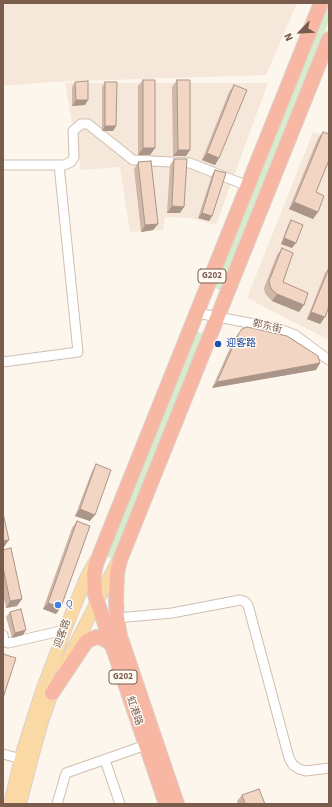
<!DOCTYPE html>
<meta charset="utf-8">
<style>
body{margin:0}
#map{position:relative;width:332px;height:807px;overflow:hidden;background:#fdf6ec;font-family:"Source Sans 3",sans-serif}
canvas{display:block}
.frame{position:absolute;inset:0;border:4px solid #7a5c4d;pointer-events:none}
.north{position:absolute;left:280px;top:12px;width:40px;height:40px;-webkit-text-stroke:3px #fffaf3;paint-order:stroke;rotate:246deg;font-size:11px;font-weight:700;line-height:16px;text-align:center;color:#7a5c4d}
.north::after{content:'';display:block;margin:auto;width:14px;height:18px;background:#7a5c4d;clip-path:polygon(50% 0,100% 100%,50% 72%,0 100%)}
</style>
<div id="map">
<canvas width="332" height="807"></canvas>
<div class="frame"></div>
<div class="north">N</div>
</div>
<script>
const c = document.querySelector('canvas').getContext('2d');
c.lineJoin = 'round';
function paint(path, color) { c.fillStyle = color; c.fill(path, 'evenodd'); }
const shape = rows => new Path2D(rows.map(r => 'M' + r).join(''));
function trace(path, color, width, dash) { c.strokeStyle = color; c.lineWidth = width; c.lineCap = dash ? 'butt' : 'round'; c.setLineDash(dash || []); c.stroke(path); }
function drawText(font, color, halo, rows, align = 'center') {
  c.font = font + ' "Source Sans 3","Noto Sans SC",sans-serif'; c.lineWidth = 3; c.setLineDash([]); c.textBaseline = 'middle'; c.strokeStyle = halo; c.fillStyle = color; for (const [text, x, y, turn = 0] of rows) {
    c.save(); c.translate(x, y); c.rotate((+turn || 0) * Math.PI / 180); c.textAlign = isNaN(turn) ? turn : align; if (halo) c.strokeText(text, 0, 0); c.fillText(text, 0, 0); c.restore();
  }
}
const residential = shape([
 [3,3,297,3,266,75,51,82,3,86],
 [65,83,268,83,216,225,190,218,165,217,163,230,130,232,120,167,81,170],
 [313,132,329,137,329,340,247,298]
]);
const green = shape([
 [329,3,329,21,221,290,214,288],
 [197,331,204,334,113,559,106,556]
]);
const minor = shape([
 [3,165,64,165,71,162,74,157,73,131,81,124,88,124,133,160,190,163,248,186],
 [197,313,280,329,295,335,329,360],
 [3,362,78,352,59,165],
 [117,618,172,613,240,600,244,601,248,605,289,758,293,765,299,769,306,771,329,768],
 [3,635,4,641,8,643,65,630],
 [3,754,25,760],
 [105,760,120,804],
 [57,804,66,773,146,745]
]);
const major = shape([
 [63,668,117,563],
 [10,804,23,750,43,688,65,630,86,578,95,562],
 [20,804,33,754,42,722,55,684]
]);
const highway = shape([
 [52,693,84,645,87,641,96,637,102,638,109,642,112,646],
 [166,804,95,595,94,575,96,564,321,3],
 [177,804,120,636,117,618,116,600,117,573,120,560,329,39]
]);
const wall = shape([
 [143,80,155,148,150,155,138,155,138,86],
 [177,80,190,150,186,156,173,156,172,87],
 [75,82,85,105,72,106,72,87],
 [105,82,116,126,113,131,102,131,102,87],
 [234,85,219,158,215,165,202,160,229,92],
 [323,132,316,192,318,212,313,219,289,209,318,138],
 [174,159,180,213,167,213,170,165],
 [138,162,158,224,153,230,141,232,134,169],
 [215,170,212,216,209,221,198,218,212,175],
 [291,220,292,248,281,244,288,225],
 [282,248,283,282,299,312,272,301,268,297,265,293,264,288,277,255],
 [329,267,329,306,325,317,320,324,307,319,325,273],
 [242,329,320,363,316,370,212,388,234,339],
 [96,464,90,521,75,516,92,471],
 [77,521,61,607,56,614,43,609,72,528],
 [3,550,22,599,17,606,6,608,3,595],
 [10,612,23,635,12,638,6,617],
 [242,795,265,804,238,804,237,801]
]);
const shadedWall = shape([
 [76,100,88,100,85,105,72,106],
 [105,126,116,126,113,131,102,131],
 [143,148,155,148,150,155,138,155],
 [178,150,190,150,186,156,173,156],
 [207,153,219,158,215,165,202,160],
 [294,202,318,212,313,219,289,209],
 [172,206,184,207,180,213,167,213],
 [202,213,212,216,209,221,198,218],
 [158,224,153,230,141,232,145,225],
 [284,238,296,243,292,248,281,244],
 [277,294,304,305,299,312,272,301],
 [311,312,325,317,320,324,307,319],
 [320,363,316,370,212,388,217,382],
 [80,509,95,515,90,521,75,516],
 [9,540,4,547,3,547,3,541],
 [22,599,17,606,6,608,10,601],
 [48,603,61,607,56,614,43,609],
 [26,630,23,635,12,638,15,633]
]);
const building = shape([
 [143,80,155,80,155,148,143,148,143,80],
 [177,80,190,80,190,150,178,150,177,80],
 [88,81,88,100,76,100,75,82,88,81],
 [105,82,117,82,116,126,105,126,105,82],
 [234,85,247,90,219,158,207,153,234,85],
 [323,132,329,134,329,160,316,192,324,196,318,212,294,202,323,132],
 [174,159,187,159,184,207,172,206,174,159],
 [151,161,158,224,145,225,138,162,151,161],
 [215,170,226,173,212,216,202,213,215,170],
 [291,220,303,225,296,243,284,238,291,220],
 [282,248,293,253,283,282,308,293,304,305,277,294,272,290,270,286,269,281,282,248],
 [329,268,329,306,325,317,311,312,329,268],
 [247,327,287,336,318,356,320,363,217,382,239,333,242,329,247,327],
 [96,464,111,470,95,515,80,509,96,464],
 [3,513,9,540,3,541,3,513],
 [77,521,90,526,61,607,48,603,77,521],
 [11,548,22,599,10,601,3,567,3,550,11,548],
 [21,609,26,630,15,633,10,612,21,609],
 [3,654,16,658,3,698,3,654],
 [259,789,265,804,245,804,242,795,259,789]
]);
const markers = [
 [218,344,4,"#1a4fb4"],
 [58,605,4,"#3f7fe0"]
];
const shields = [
 [212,276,28],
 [123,677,28]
];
const shieldNames = [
 ["G202",212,276],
 ["G202",123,677]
];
const streetNames = [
 ["郭东街",267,327,13],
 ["迎客路",63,634,-69],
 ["虹港路",134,711,71]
];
const transitNames = [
 ["迎客路",226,344]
];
const shopNames = [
 ["Q",66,605]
];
paint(residential, '#f5e8da');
paint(green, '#d8ecc9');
trace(minor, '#d1beb0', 11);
trace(major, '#dad1cd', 14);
trace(highway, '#dad1cd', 16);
trace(minor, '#fff', 9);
trace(major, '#fbd9a5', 12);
trace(highway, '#f7b7a3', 14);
paint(wall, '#d1b7a8');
paint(shadedWall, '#aa9588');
paint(building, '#f3d5c3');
trace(building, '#aa9588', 1);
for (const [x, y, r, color] of markers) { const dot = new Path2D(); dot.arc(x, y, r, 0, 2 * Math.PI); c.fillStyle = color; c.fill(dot); trace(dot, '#fffaf3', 1.5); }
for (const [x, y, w] of shields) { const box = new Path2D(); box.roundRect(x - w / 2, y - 7, w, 14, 3); c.fillStyle = '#fffaf3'; c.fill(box); trace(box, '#7a5c4d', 1); }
drawText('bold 9px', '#7a5c4d', null, shieldNames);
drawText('10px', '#7a5c4d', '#fffaf3', streetNames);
drawText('10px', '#164399', '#fffaf3', transitNames, 'left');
drawText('10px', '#366cbe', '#fffaf3', shopNames, 'left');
</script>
